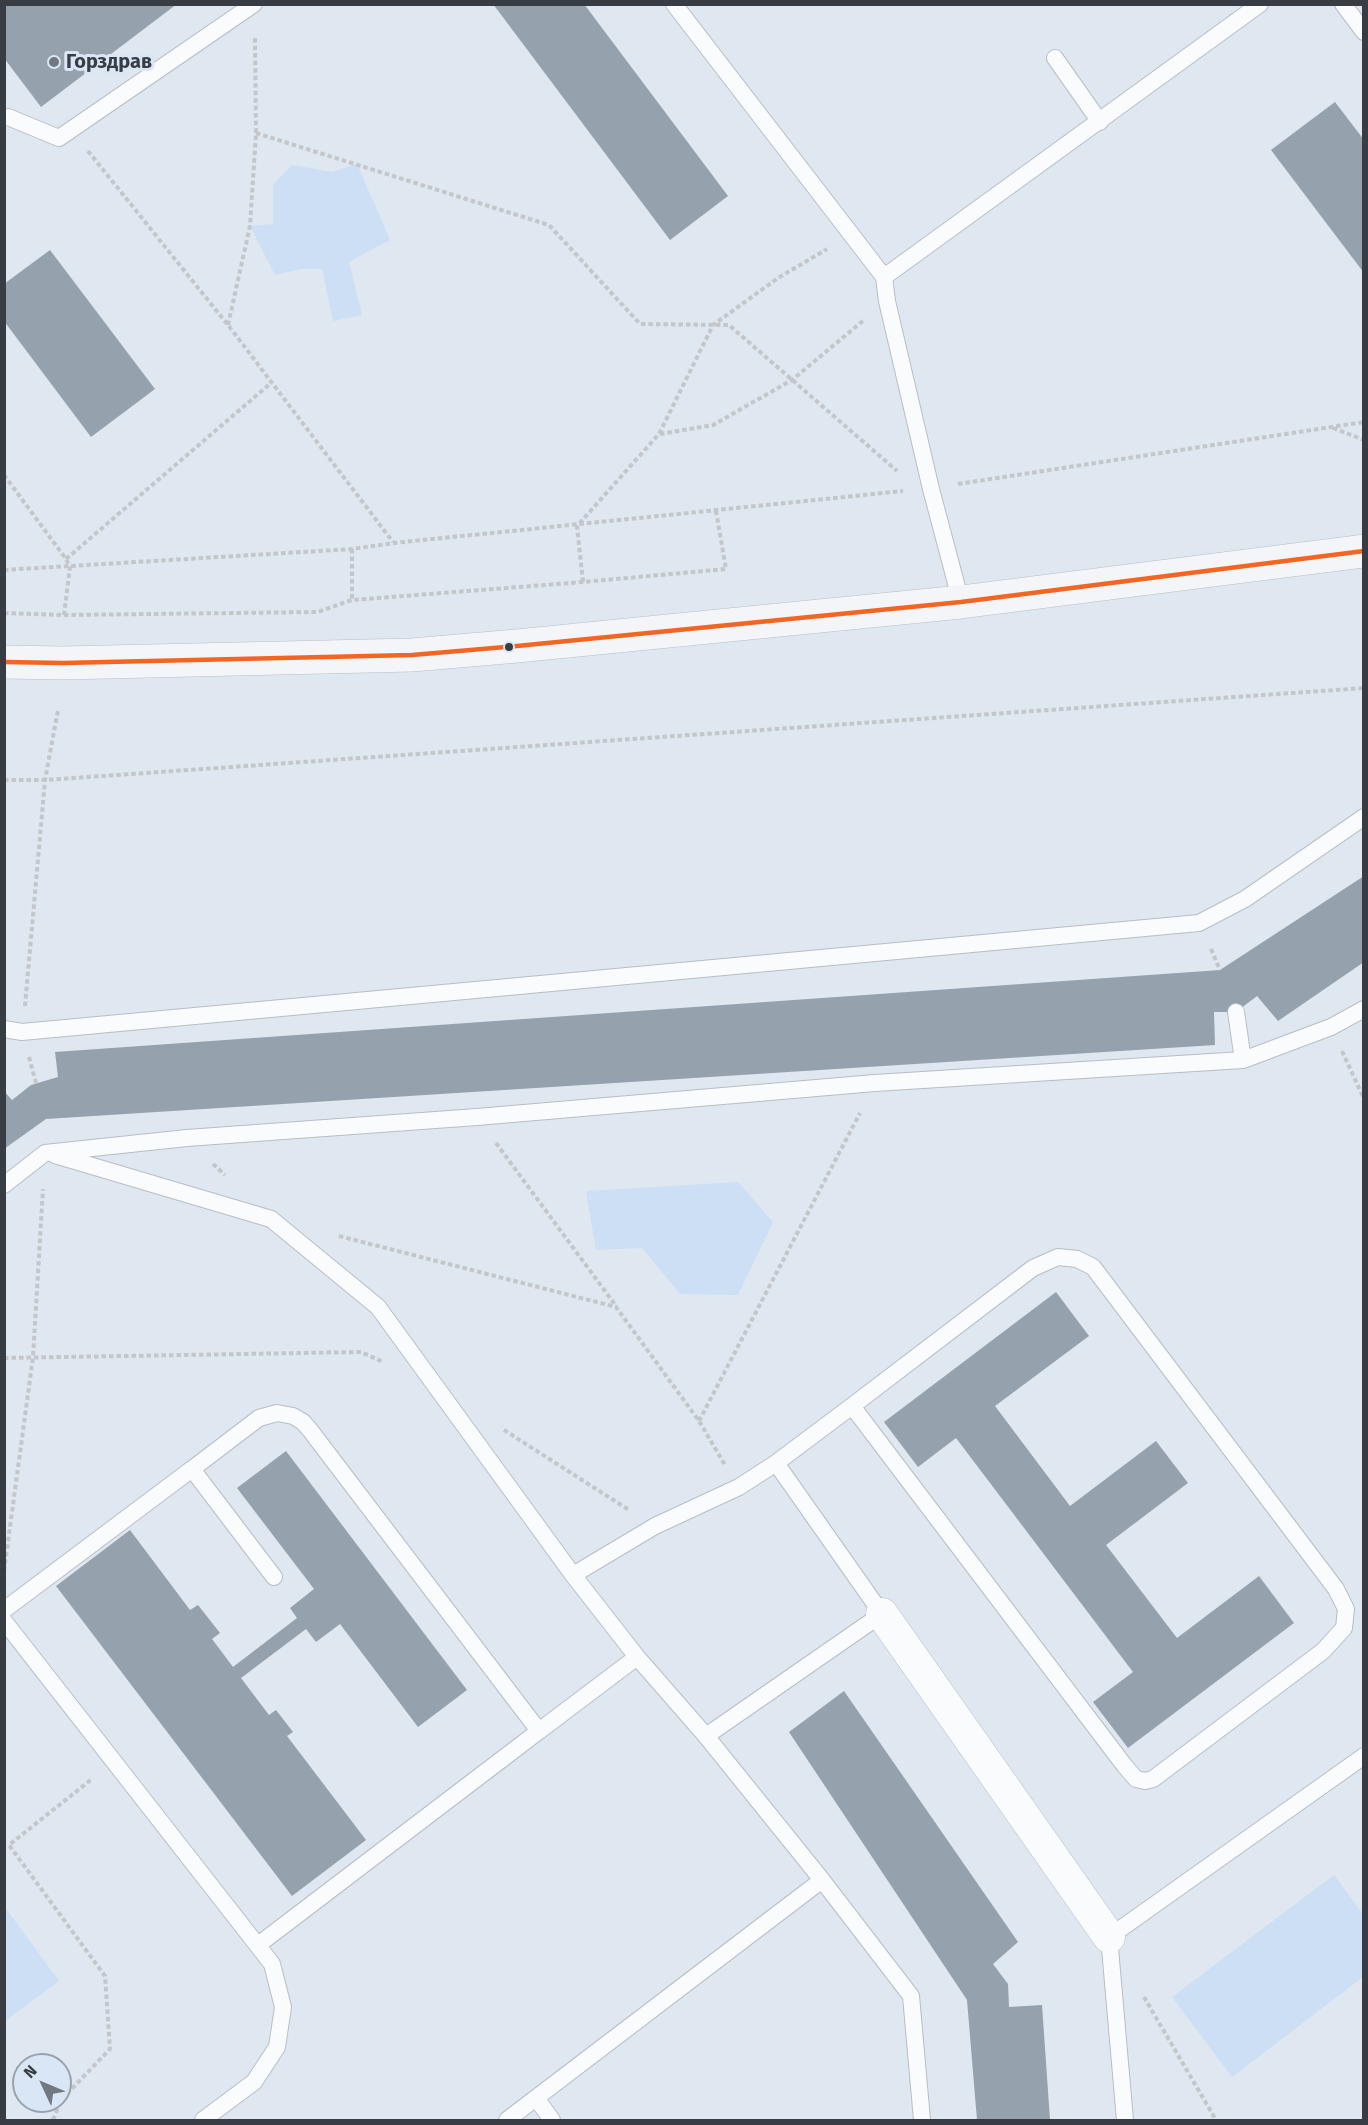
<!DOCTYPE html>
<meta charset="utf-8">
<style>
body{margin:0}
#map{position:relative;width:1368px;height:2125px;overflow:hidden;background:#dfe7f0;font-family:"Fira Sans",sans-serif}
canvas{display:block}
.frame{position:absolute;inset:0;border:6px solid #383d44;pointer-events:none}
.north{position:absolute;left:12px;top:2053px;width:60px;height:60px;box-sizing:border-box;background:#d9e6f6;border:2px solid #99a2af;border-radius:50%;rotate:314deg;font-size:16px;font-weight:700;line-height:24px;text-align:center;color:#383d44}
.north::after{content:'';display:block;margin:auto;width:21px;height:27px;background:#727880;clip-path:polygon(50% 0,100% 100%,50% 72%,0 100%)}
</style>
<div id="map">
<canvas width="1368" height="2125"></canvas>
<div class="frame"></div>
<div class="north">N</div>
</div>
<script>
const c = document.querySelector('canvas').getContext('2d');
c.lineJoin = 'round';
function paint(path, color) { c.fillStyle = color; c.fill(path, 'evenodd'); }
const shape = rows => new Path2D(rows.map(r => 'M' + r).join(''));
function trace(path, color, width, dash) { c.strokeStyle = color; c.lineWidth = width; c.lineCap = dash ? 'butt' : 'round'; c.setLineDash(dash || []); c.stroke(path); }
function drawText(font, color, halo, rows, align = 'center') {
  c.font = font + ' "Fira Sans",sans-serif'; c.lineWidth = 6; c.setLineDash([]); c.textBaseline = 'middle'; c.strokeStyle = halo; c.fillStyle = color; for (const [text, x, y, turn = 0] of rows) {
    c.save(); c.translate(x, y); c.rotate((+turn || 0) * Math.PI / 180); c.textAlign = isNaN(turn) ? turn : align; if (halo) c.strokeText(text, 0, 0); c.fillText(text, 0, 0); c.restore();
  }
}
const green = shape([
 [357,164,390,240,349,262,362,315,333,321,322,269,301,269,275,275,250,226,273,224,273,185,292,165,332,172],
 [738,1182,773,1222,738,1295,680,1294,642,1248,596,1250,586,1191],
 [1334,1875,1363,1914,1363,1977,1232,2077,1172,1997],
 [4,1906,59,1981,5,2021,4,2021]
]);
const building = shape([
 [4,4,177,4,41,107,4,58],
 [493,4,584,4,728,196,670,240],
 [1335,102,1364,140,1364,273,1271,150],
 [50,250,155,389,91,437,4,321,4,284],
 [1364,876,1364,962,1278,1021,1257,996,1236,1012,1214,1012,1215,1045,46,1119,4,1149,4,1091,12,1100,31,1085,58,1077,55,1052,1220,970],
 [1056,1292,1089,1336,995,1406,1070,1506,1156,1441,1188,1483,1106,1545,1177,1638,1259,1576,1294,1623,1128,1748,1093,1702,1133,1672,956,1438,918,1467,884,1422],
 [286,1451,467,1690,418,1727,340,1624,316,1642,306,1629,241,1678,269,1715,276,1710,293,1732,287,1736,366,1840,292,1896,56,1586,130,1530,190,1610,198,1605,220,1633,212,1639,233,1667,297,1618,290,1608,314,1589,237,1488],
 [844,1691,1018,1942,993,1964,1008,1984,1009,2007,1042,2005,1050,2120,977,2120,967,2000,789,1732]
]);
const path = shape([
 [256,133,549,225,640,324,729,325,897,471],
 [88,151,228,325,393,542],
 [228,325,250,226,256,133,255,38],
 [1333,428,1364,440],
 [660,434,713,425,792,380,864,320],
 [4,475,66,559,70,567,64,615],
 [958,484,1364,422],
 [352,549,352,600],
 [66,559,271,383],
 [4,570,352,549,394,543,903,491],
 [583,582,577,526,659,434,713,325,778,278,827,249],
 [4,613,64,615,318,612,352,600,583,582,726,569,716,511],
 [4,780,45,780,1364,688],
 [1211,949,1220,970],
 [25,1006,45,780,58,710],
 [1342,1051,1364,1099],
 [29,1057,36,1083],
 [496,1143,616,1306],
 [213,1164,225,1175],
 [339,1236,616,1307,699,1421,725,1465],
 [4,1358,361,1352,383,1362],
 [699,1421,860,1113],
 [504,1430,629,1510],
 [4,1571,33,1357,43,1189],
 [1144,1997,1216,2120],
 [53,2120,61,2100,110,2049,105,1976,9,1845,92,1779]
]);
const service = shape([
 [674,4,884,277],
 [1343,4,1364,32],
 [1055,58,1100,122],
 [8,117,59,138,254,4],
 [961,602,931,489,887,301,884,277,1260,4],
 [1236,1012,1243,1060],
 [4,1029,22,1032,1199,923,1245,899,1364,817],
 [55,1155,271,1219,378,1307,573,1575,637,1657,706,1736,822,1880,911,1996,922,2120],
 [4,1185,45,1153,187,1138,477,1117,875,1083,1243,1060,1331,1027,1364,1009],
 [776,1463,852,1406,1033,1268,1058,1257,1077,1259,1093,1267,1336,1589,1346,1609,1344,1628,1323,1651,1153,1779,1145,1781,1136,1779,1124,1765,852,1406],
 [573,1575,655,1526,739,1487,776,1463,882,1614,706,1736],
 [274,1577,192,1469,259,1418,277,1413,293,1416,303,1422,310,1430,539,1731,637,1657],
 [4,1610,192,1469],
 [4,1621,272,1964,283,2007,277,2047,254,2082,203,2120],
 [258,1945,539,1731],
 [536,2098,552,2120],
 [507,2120,822,1880],
 [1125,2120,1109,1937,1364,1756]
]);
const minor = shape([
 [882,1614,1109,1937]
]);
const secondary = shape([
 [4,662,63,663,412,655,517,646,961,602,1364,551]
]);
const bus1 = shape([
 [4,662,63,663,412,655,517,646,961,602,1364,551]
]);
const markers = [
 [54,62,6,"#727880"],
 [509,647,5,"#383d44"]
];
const poiNames = [
 ["Горздрав",66,62]
];
paint(green, '#cddff4');
paint(building, '#95a1ad');
trace(service, '#b8bec5', 18);
trace(minor, '#b8bec5', 33);
trace(secondary, '#b8bec5', 34);
trace(path, '#c4c7ca', 4, [4.5, 3]);
trace(service, '#fafbfd', 16);
trace(minor, '#fafbfd', 32);
trace(secondary, '#f3f5f8', 33);
trace(bus1, '#f26522', 4.5);
for (const [x, y, r, color] of markers) { const dot = new Path2D(); dot.arc(x, y, r, 0, 2 * Math.PI); c.fillStyle = color; c.fill(dot); trace(dot, '#d9e6f6', 2); }
drawText('bold 20px', '#383d44', '#d9e6f6', poiNames, 'left');
</script>
